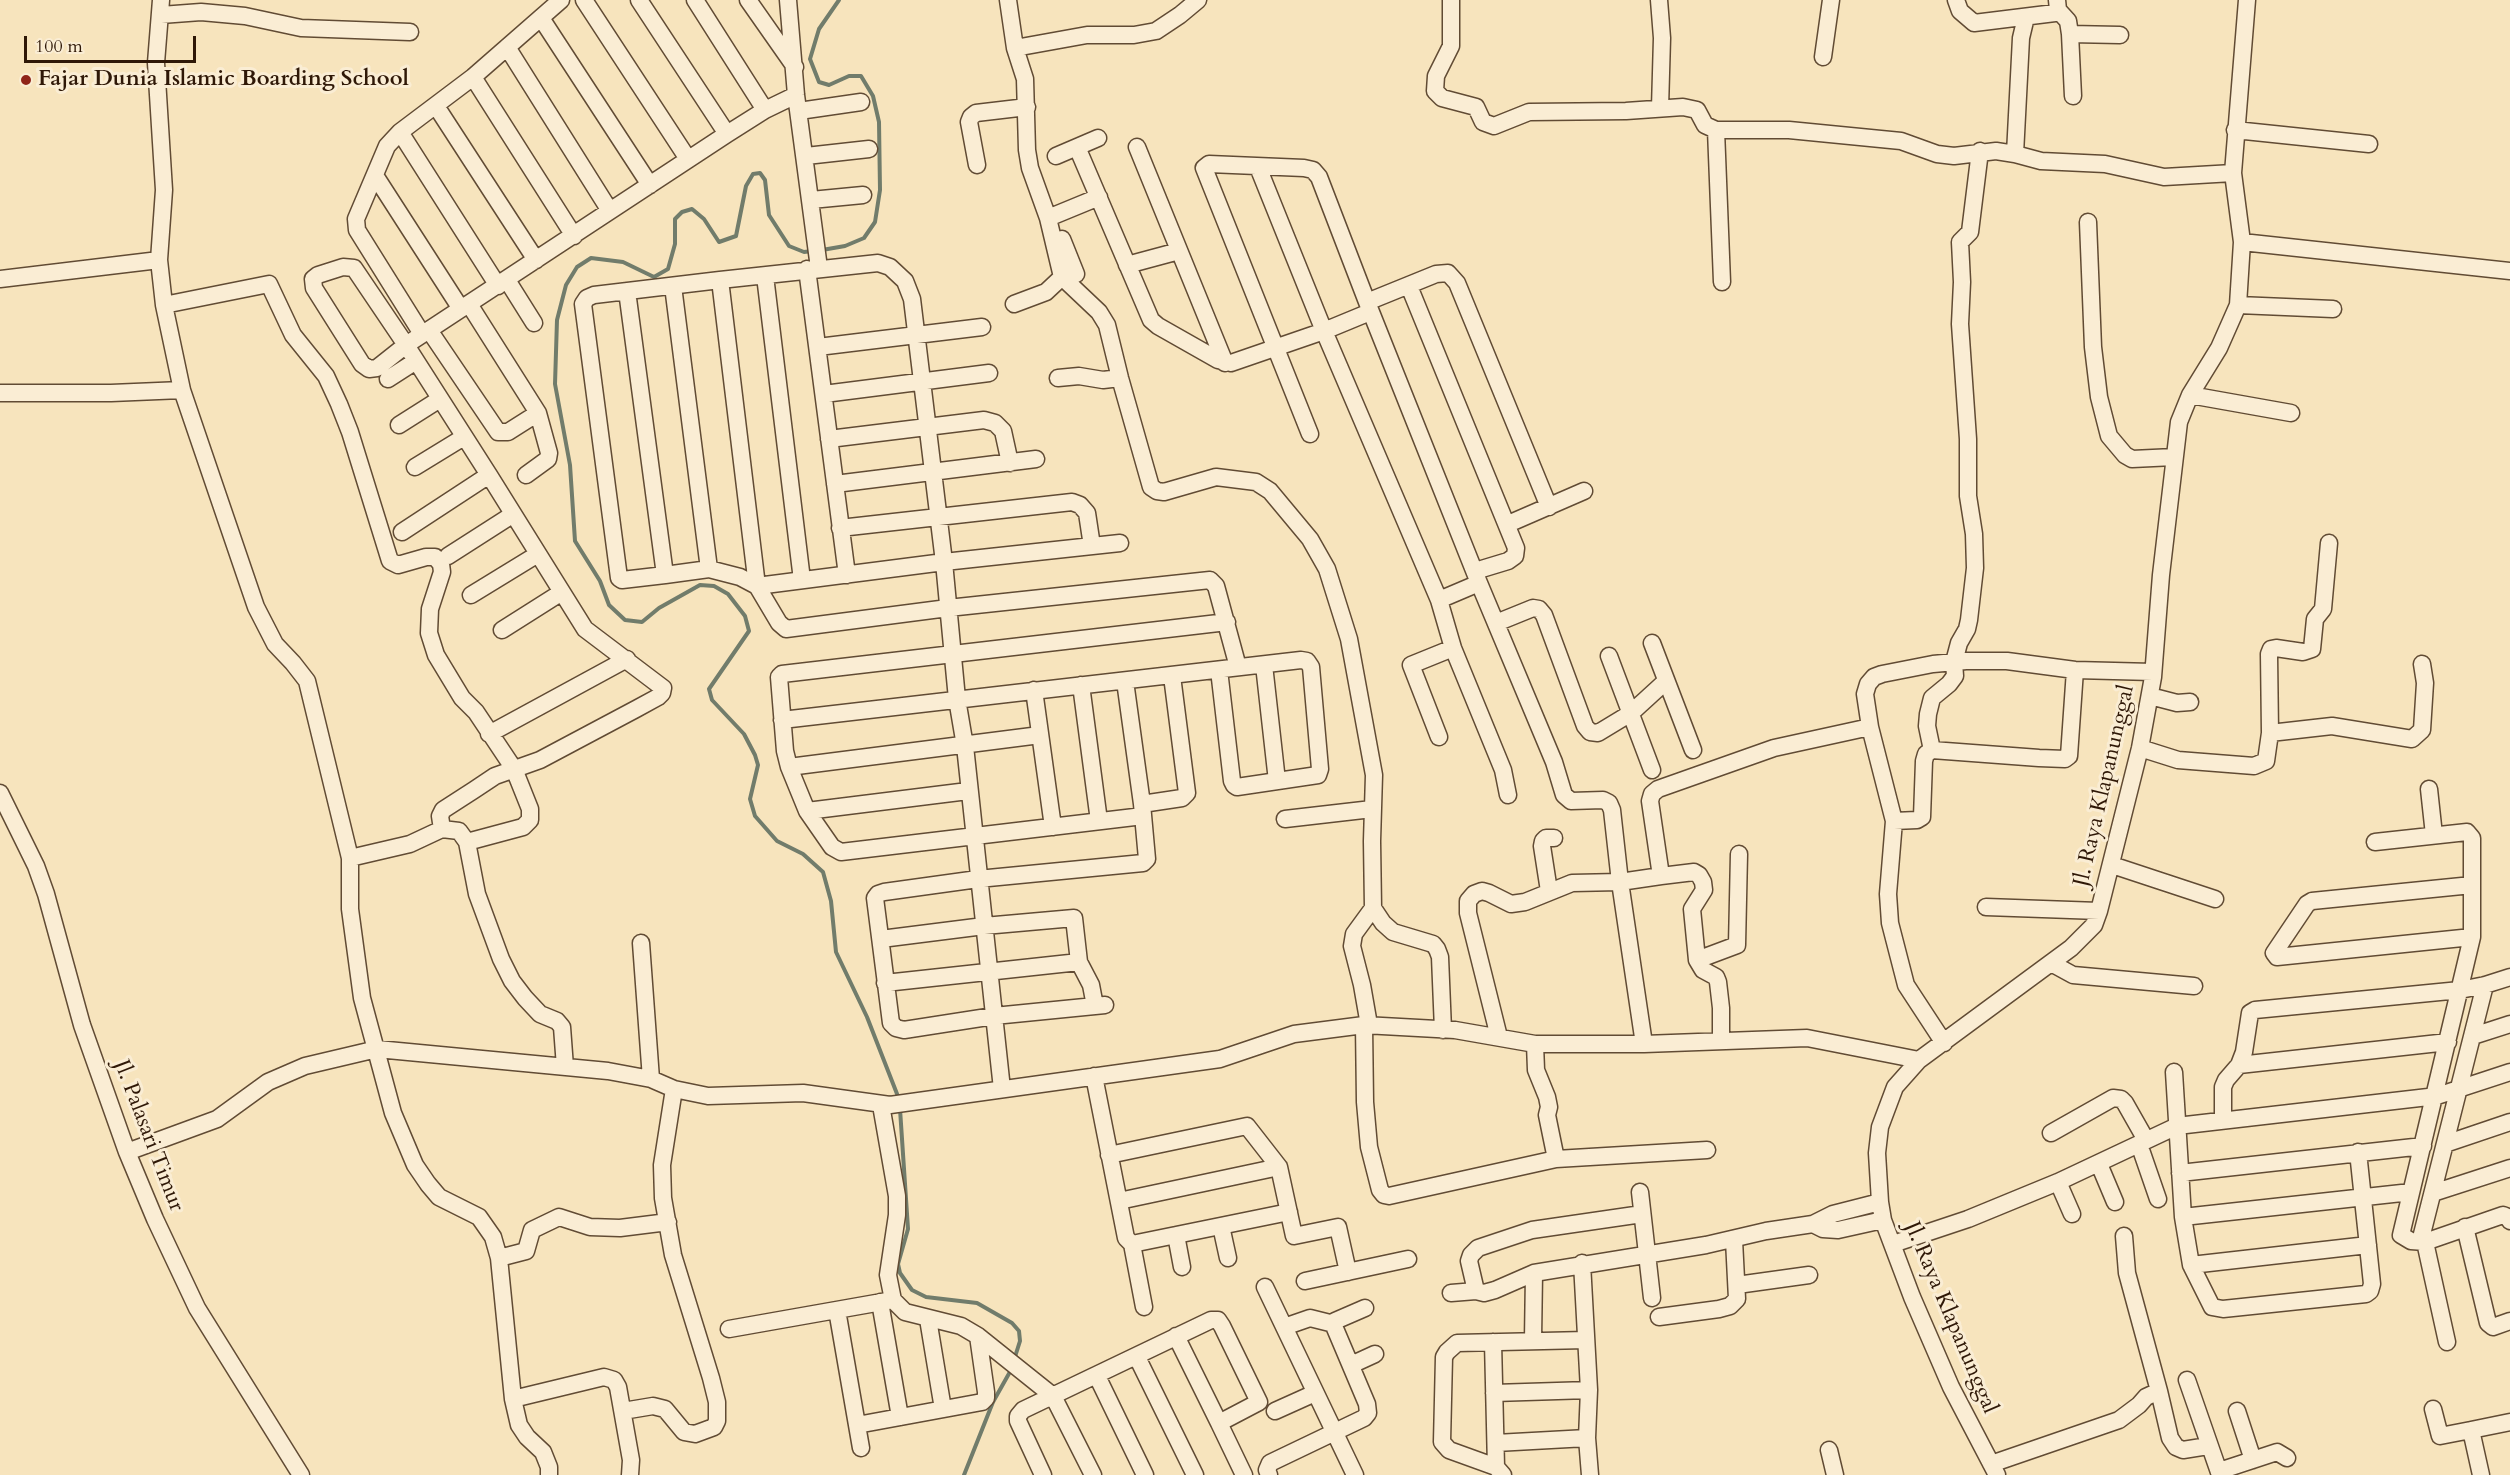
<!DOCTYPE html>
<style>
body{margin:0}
#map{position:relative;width:2510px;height:1475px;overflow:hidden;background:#f7e4bd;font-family:Cardo,serif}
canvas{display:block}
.scale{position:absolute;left:24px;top:36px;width:172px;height:27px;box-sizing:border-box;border:3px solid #2f1807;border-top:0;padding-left:8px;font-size:18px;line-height:21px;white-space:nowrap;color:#2f1807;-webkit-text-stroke:4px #faedd4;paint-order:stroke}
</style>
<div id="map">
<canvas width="2510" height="1475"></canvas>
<div class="scale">100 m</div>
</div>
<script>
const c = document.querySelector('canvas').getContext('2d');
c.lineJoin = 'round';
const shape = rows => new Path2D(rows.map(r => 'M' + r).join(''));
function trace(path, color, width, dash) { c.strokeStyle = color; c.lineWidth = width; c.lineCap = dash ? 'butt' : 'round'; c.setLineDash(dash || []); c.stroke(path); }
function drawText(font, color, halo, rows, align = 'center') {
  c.font = font + ' Cardo,serif'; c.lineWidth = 6; c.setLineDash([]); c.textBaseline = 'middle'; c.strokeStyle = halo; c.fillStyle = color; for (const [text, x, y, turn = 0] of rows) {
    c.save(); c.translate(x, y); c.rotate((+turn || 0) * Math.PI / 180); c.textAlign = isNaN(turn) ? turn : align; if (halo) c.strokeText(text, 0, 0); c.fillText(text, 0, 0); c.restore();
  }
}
const stream = shape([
 [822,250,845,246,864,238,875,222,880,190,879,122,873,96,861,76,849,76,829,85,819,82,810,59,819,29,839,0],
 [812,251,804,252,789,246,769,215,765,180,760,173,753,174,746,186,736,236,719,242,704,219,692,209,682,212,675,219,675,244,668,269,654,277,623,262,591,258,577,267,566,285,557,320,555,384,570,465,575,541,600,581,609,605,625,620,642,622,659,608,700,585,714,586,728,594,745,616,749,631,709,689,712,700,744,734,755,755,758,765,750,799,755,816,777,841,803,854,823,872,831,901,836,952,867,1017,899,1099],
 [900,1109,908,1229,898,1264,900,1273,912,1290,926,1297,977,1303,1012,1323,1019,1331,1020,1341,1014,1360],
 [964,1475,993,1402,1011,1370]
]);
const minor = shape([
 [161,0,156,63,164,190,159,260,164,305,182,390,256,607,275,644,293,663,307,681,350,858,350,909,362,998,393,1113,415,1165,428,1184,439,1197,479,1217,493,1237,499,1258,513,1399,519,1425,527,1437,543,1452,549,1467,549,1475],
 [584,0,688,159],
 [639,0,727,134],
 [695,0,765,110],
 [748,0,795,67],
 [788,0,796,95,819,268],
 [1008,0,1015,48],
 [1198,0,1180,15,1156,31,1134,35,1087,35,1015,48,1025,79,1027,150,1030,168,1048,218,1062,277,1099,312,1107,325,1120,378,1151,487,1157,491,1164,492,1216,477,1256,482,1270,491,1310,539,1327,569,1349,639,1374,775,1372,841,1373,908,1383,923,1393,932,1433,944,1437,949,1440,957,1443,1030],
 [1451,0,1451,46,1436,76,1435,91,1442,98,1476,107,1483,122,1494,126,1529,112,1626,111,1683,107,1697,110,1705,125,1716,130,1789,130,1901,141,1937,154,1954,156,1996,151,2015,154,2041,161,2105,164,2164,177,2233,173],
 [1659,0,1662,38,1660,108],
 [1956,0,1960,11,1974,23,2055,13,2058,10,2057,0],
 [2058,10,2068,21,2070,34,2073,96],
 [161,15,201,12,245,16,301,28,410,32],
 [541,18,650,185],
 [2070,34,2120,35],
 [507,47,610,211],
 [1823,57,1831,0],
 [473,77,574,236],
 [436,106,536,260],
 [799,111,861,102],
 [1716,130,1722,282],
 [2235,130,2369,144],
 [400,132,498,286],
 [1077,147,1151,320,1158,326,1218,360,1231,363,1324,331,1370,312],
 [1137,147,1225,363],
 [2015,154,2021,38,2026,17],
 [806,156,869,149],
 [1056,156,1098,138],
 [977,165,969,122,971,117,976,113,1027,107],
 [1258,167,1324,331,1439,600,1453,648,1503,770,1508,795],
 [376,177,461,309],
 [811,200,863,195],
 [1048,218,1099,197],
 [2088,222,2093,347,2099,397,2109,436,2125,455,2132,459,2174,457],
 [1062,239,1076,274],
 [2242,242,2510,271],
 [1127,265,1179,251],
 [807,269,847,575],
 [765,276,802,580],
 [0,279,159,260],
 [507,280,534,323],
 [673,286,709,569],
 [1409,286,1516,548,1515,556,1508,561,1475,571],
 [627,291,665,575,709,569,740,577,757,586,779,623,786,629,948,608,1210,580,1216,586,1238,667],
 [1367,302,1436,274,1448,273,1457,283,1549,507],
 [469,304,538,413,549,453,548,459,526,475],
 [1014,304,1046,292,1062,277],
 [164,305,269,284,293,335,326,376,339,404,350,432,390,561,398,565,426,557,435,557,441,564,442,572,430,609,429,633,436,655,462,698,476,712,514,769,530,809,530,820,523,827,467,842],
 [2238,305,2333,309],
 [429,330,498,432,508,432,538,413],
 [422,334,357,230,356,219,387,146,400,132,473,77,561,0],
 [818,347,982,327],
 [1058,378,1079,376,1103,380,1120,378],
 [388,379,416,361],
 [0,393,111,393,182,390],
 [824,394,989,373],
 [2190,395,2291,413],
 [399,425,440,399],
 [1310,434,1204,168,1209,164,1304,168,1313,170,1319,177,1367,302,1479,583,1554,762,1564,795,1571,801,1603,800,1609,803,1612,810,1620,882,1644,1044],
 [829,439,984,420,995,423,1003,431,1010,463],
 [415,467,464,437],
 [835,484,1036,459],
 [1508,524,1584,491],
 [840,528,1072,502,1080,505,1087,513,1092,546],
 [402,532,489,475],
 [448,556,512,515],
 [665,575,622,580,619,578,583,304,587,298,594,295,720,280],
 [471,595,538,554],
 [1439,600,1479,583],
 [1496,623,1533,608,1539,609,1544,615,1585,726,1590,732,1598,733,1631,713,1666,681],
 [502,630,562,592],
 [1652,643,1693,750],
 [1609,656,1652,770],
 [1264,665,1277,781],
 [1125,681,1142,804],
 [1081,685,1099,821],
 [1034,690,1053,827],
 [2150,696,2177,703,2190,702],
 [782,720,1301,660,1307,661,1311,667,1320,769,1318,775,1237,787,1234,785,1232,781,1219,670],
 [2270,733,2269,654,2271,649,2276,648,2303,652,2312,649,2315,619,2323,609,2329,543],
 [489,734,627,659],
 [1439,737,1411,665,1453,648],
 [2140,748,2178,760,2254,766,2266,761,2270,733,2332,726,2412,739,2422,730,2425,683,2422,664],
 [1932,750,1927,726,1928,714,1932,698,1949,684,1955,676,1954,662,1959,643,1967,629,1969,620,1975,568,1974,534,1968,496,1968,439,1960,324,1962,282,1960,242,1970,232,1980,151],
 [789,767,1040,735],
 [2429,789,2434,835],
 [968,791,807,811,789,767,785,751,779,677,782,674,1227,622],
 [0,793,36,866,46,894,82,1025,127,1152,155,1219,197,1308,301,1475],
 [807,811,832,847,841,852,1143,816],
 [1285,819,1372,809],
 [1894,821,1917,820,1922,817,1924,761,1926,754,1932,750,2039,758,2065,759,2069,756,2075,670],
 [442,829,440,816,443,810,474,790,495,776,540,760,636,709,658,697,662,693,663,688,585,629,489,475,406,345,354,268,343,267,318,275,313,279,314,288,362,364,369,369,377,368,406,345,727,134,765,110,796,95],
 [2375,842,2467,832,2472,838,2472,937,2401,1235,2411,1241,2425,1242,2503,1215,2508,1217,2510,1221],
 [350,858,410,844,442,829,459,831,467,842,477,894,501,959,512,981,525,998,540,1014,557,1021,562,1027,565,1067],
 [2112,865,2215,899],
 [1661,876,1694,872,1699,875,1703,882,1704,890,1692,909,1697,960,1703,970,1716,977,1718,982,1721,1008,1721,1041],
 [2472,885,2312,901,2307,904,2274,953,2277,957,2472,937],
 [1549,891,1542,846,1543,841,1546,838,1554,838],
 [1986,907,2099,911],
 [881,939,984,926,1074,918,1079,962,1091,985,1095,1006],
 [641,943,651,1079],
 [1697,960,1737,945,1739,854],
 [2051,963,2073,975,2194,986],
 [885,983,1079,962],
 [1105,1005,994,1016,904,1030,896,1028,891,1023,875,898,878,894,884,892,978,879,1143,863,1147,859,1142,804,1182,798,1187,793,1172,676],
 [1364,1025,1365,1102,1369,1147,1380,1190,1384,1195,1389,1196,1556,1159,1707,1150],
 [1369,1025,1362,985,1352,946,1354,934,1373,908],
 [2473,1036,2510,1024],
 [1499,1037,1468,913,1468,901,1474,894,1482,891,1489,893,1511,904,1525,902,1572,883,1620,882,1661,876,1650,801,1652,794,1658,789,1774,748,1870,727],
 [1944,1043,1906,985,1890,923,1888,894,1894,821,1870,727,1865,694,1868,684,1874,677,1882,674,1933,664,1966,661,2007,661,2075,670,2153,672],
 [1535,1044,1536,1070,1547,1097,1549,1107,1547,1115,1556,1159],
 [2239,1065,2448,1042],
 [2174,1072,2183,1217,2191,1265,2212,1307,2223,1309,2366,1294,2370,1291,2372,1284,2358,1152],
 [1094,1076,1126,1238,1132,1244,1289,1212],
 [1002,1089,965,746,957,699,944,562,912,299,905,281,890,267,878,263,720,280,757,586,944,562,1120,543],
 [881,1105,897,1196,897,1215,888,1275,893,1300,905,1312,961,1326,978,1336,1053,1396,1093,1475],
 [2223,1120,2223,1087,2226,1080,2239,1065,2244,1052,2250,1013,2255,1010,2460,990,2485,985,2510,977],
 [2051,1133,2113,1098,2121,1099,2125,1103,2146,1140],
 [2139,1144,2158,1199],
 [2445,1144,2510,1122],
 [127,1152,217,1119,268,1082,305,1066,377,1049,608,1071,651,1079,674,1089,708,1096,803,1093,890,1105,1220,1059,1294,1034,1364,1025,1455,1030,1535,1044,1644,1044,1807,1038,1919,1060],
 [1109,1155,1247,1126,1279,1167,1294,1236,1338,1227,1348,1272],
 [2099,1164,2115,1202],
 [2180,1173,2423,1146],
 [2058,1182,2072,1214],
 [1640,1192,1652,1298],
 [2433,1193,2510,1168],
 [1119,1201,1279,1167],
 [2183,1217,2411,1192],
 [1813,1224,1823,1229,1838,1230,1883,1220],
 [1221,1226,1228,1258],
 [2465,1227,2488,1323,2493,1327,2510,1321],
 [1176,1235,1182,1267],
 [2124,1236,2127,1273,2159,1391],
 [2420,1242,2485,985],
 [2425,1242,2447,1342],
 [1132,1244,1144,1307],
 [1893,1244,1968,1219,2058,1182,2177,1126,2437,1096,2510,1072],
 [499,1258,526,1251,532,1230,559,1217,590,1227,620,1228,668,1222],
 [1582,1263,1589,1390,1587,1438,1590,1475],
 [2191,1265,2368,1245],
 [1305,1281,1408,1259],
 [1737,1285,1809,1275],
 [1265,1287,1355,1475],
 [1476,1291,1469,1261,1471,1255,1478,1248,1532,1230,1642,1214],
 [1451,1293,1476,1291,1484,1293,1495,1290,1534,1273,1706,1245,1766,1231,1813,1224,1833,1214,1880,1202],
 [880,1302,900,1417],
 [837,1310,861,1448],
 [1659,1317,1719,1309,1730,1306,1737,1299,1734,1240],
 [928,1319,943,1409],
 [1284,1327,1310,1318,1334,1324],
 [729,1329,893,1300],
 [1176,1336,1219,1423],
 [1533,1340,1534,1273],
 [1493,1342,1496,1467],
 [1137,1357,1195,1475],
 [1351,1365,1375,1354],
 [1097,1376,1145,1475],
 [2187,1380,2220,1475],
 [1494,1393,1589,1390],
 [513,1399,604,1377,614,1380,618,1387,631,1460,630,1475],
 [2433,1409,2440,1436,2471,1430],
 [623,1411,653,1406,665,1409,684,1432,695,1434,714,1427,717,1421,717,1402,711,1378,673,1255,663,1198,662,1165,674,1089],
 [1275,1411,1315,1393],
 [2237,1411,2253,1460],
 [857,1425,982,1402,986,1398,986,1392,978,1336],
 [1496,1443,1587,1438],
 [1829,1450,1835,1475],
 [1991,1464,2119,1420,2139,1405,2146,1397,2159,1391,2170,1438,2176,1447,2183,1450,2208,1446],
 [2219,1471,2277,1452,2287,1458],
 [1043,1475,1018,1421,1018,1416,1023,1410,1211,1320,1218,1320,1222,1326,1259,1402,1219,1423,1244,1475],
 [1269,1475,1267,1470,1270,1463,1364,1418,1368,1413,1367,1404,1334,1326,1335,1321,1365,1308],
 [1503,1475,1496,1467,1449,1450,1442,1442,1444,1357,1447,1352,1457,1343,1586,1340],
 [1997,1475,1951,1387,1912,1297,1883,1220,1880,1202,1877,1153,1880,1127,1895,1087,1919,1060,2071,948,2094,925,2099,911,2140,748,2153,677,2161,575,2179,422,2190,395,2219,348,2238,305,2242,242,2233,173,2247,0],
 [2481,1475,2471,1430,2510,1422]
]);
const markers = [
 [26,80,6,"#8f2418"]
];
const poiNames = [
 ["Fajar Dunia Islamic Boarding School",38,80]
];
const streetNames = [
 ["Jl. Raya Klapanunggal",2105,786,-77],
 ["Jl. Palasari Timur",148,1136,69],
 ["Jl. Raya Klapanunggal",1950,1318,67]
];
trace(stream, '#717c6b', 4);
trace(minor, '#614b34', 19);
trace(minor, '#faedd4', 16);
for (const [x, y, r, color] of markers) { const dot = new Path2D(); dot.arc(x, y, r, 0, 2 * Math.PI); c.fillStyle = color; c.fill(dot); trace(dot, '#faedd4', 2); }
drawText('bold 22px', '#2f1807', '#faedd4', poiNames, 'left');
drawText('22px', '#2f1807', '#faedd4', streetNames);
</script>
